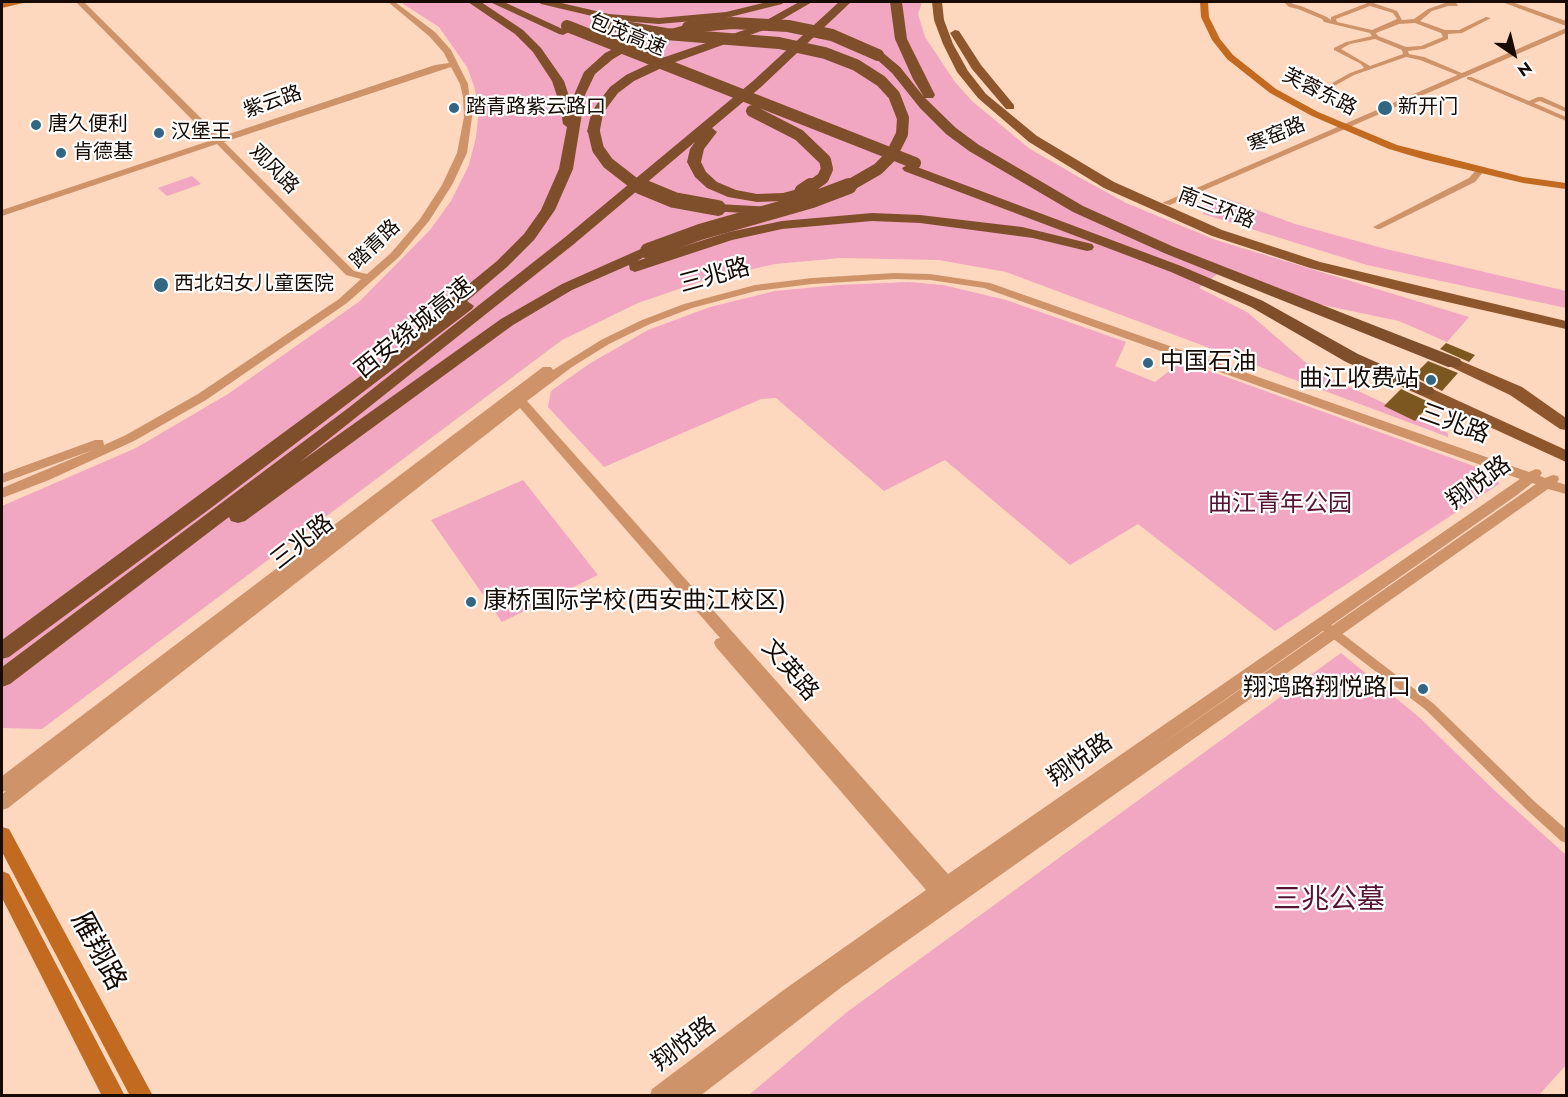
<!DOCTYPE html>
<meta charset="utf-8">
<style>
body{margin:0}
#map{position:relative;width:1568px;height:1097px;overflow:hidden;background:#fdd8bf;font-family:Jost,sans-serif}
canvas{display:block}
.frame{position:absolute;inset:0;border:3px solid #170b04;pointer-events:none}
.north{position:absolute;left:1484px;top:24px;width:60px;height:60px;-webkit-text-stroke:4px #fff;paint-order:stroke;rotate:145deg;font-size:16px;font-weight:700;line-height:24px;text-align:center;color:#170b04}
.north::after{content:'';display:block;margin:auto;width:21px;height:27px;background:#170b04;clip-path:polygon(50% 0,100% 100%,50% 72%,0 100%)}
</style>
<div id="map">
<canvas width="1568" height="1097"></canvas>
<div class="frame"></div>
<div class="north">N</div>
</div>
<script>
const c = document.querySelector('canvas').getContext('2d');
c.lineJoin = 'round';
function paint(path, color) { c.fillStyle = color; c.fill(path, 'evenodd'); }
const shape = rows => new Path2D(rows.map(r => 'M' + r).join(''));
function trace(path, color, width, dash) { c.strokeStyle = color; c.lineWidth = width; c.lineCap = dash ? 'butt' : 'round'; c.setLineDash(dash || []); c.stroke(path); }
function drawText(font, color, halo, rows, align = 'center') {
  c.font = font + ' Jost,"Noto Sans SC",sans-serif'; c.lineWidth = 4.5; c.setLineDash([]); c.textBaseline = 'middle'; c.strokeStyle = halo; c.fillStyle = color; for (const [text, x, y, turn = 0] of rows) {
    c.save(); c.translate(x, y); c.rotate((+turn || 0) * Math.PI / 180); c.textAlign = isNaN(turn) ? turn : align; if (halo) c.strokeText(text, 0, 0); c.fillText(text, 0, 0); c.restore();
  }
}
const green = shape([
 [400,2,922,2,918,14,925,37,955,82,973,102,1030,149,1077,176,1126,203,1216,240,1469,317,1447,342,1399,321,1313,303,1224,269,1199,288,1247,312,1311,367,1328,377,1448,433,1448,437,1006,272,939,260,841,258,775,264,708,279,638,303,562,340,42,729,2,728,2,506,136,448,228,394,360,301,430,230,451,201,469,165,476,137,479,109,474,86,467,67,439,27],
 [192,176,201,184,167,196,158,188],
 [1222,197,1295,224,1386,249,1566,291,1566,308,1367,265,1203,214,1204,204],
 [909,282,943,285,1006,300,1126,342,1115,366,1155,382,1182,361,1496,474,1499,484,1275,631,1138,524,1070,565,945,460,884,491,776,398,761,399,604,467,548,407,551,391,589,364,648,330,710,307,775,291,838,285],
 [523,480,598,575,502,622,431,520],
 [1341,653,1420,718,1495,791,1566,855,1566,1065,1539,1095,749,1095,847,1012]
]);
const building = shape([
 [1446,343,1475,355,1469,362,1440,349],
 [1428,361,1458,373,1442,391,1413,376],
 [1401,389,1431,403,1415,421,1384,406]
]);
const minor = shape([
 [1284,2,1290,2,1293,4,1301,6,1327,17,1331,20,1331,17,1370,2,1397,11,1402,20,1414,19,1428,9,1448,2,1456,2,1458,6,1448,6,1432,11,1420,21,1445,30,1459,30,1486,17,1491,18,1462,33,1448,34,1448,39,1424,49,1408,51,1409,54,1424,57,1464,74,1464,76,1460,76,1420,60,1406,57,1354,75,1327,90,1325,89,1325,87,1350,73,1364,68,1361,64,1334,50,1334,48,1346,42,1372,36,1370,33,1324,22,1322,19,1298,9,1289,7,1284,2],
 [1370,6,1393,13,1397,19,1372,30,1337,22,1336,19,1370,6],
 [1415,23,1441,33,1443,37,1421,46,1406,47,1378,36,1376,33,1399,24,1415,23],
 [1375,39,1402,50,1403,54,1370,66,1341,49,1350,44,1375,39],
 [1467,77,1471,77,1529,101,1538,97,1542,97,1566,108,1566,112,1540,101,1534,103,1566,117,1566,121,1467,79,1467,77],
 [1477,169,1484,171,1475,182,1380,229,1377,229,1373,227,1469,178,1477,169],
 [1327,624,1331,625,1434,704,1535,802,1566,829,1566,843,1561,841,1527,810,1426,710,1323,631,1321,628,1323,625,1327,624]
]);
const tertiary = shape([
 [76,2,84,2,220,137,435,65,449,63,444,53,429,36,388,2,395,2,435,32,451,50,468,84,472,117,467,153,452,185,429,221,399,257,347,303,206,400,134,441,49,480,2,498,2,488,93,450,2,483,2,474,95,440,103,440,104,445,126,435,198,394,339,299,361,279,346,275,217,144,2,216,2,210,212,140,76,2],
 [451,67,460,84,463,97,464,117,457,153,442,185,420,219,391,253,367,274,354,271,224,142,451,67],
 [1502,2,1512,2,1566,21,1566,26,1502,2],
 [1566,28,1566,33,1170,205,1162,203,1566,28],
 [894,273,930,274,990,283,1529,472,1536,469,1540,470,1542,473,1540,476,1545,478,1553,475,1558,476,1559,479,1557,482,1566,485,1566,494,1548,489,843,986,700,1096,650,1096,652,1089,785,989,926,890,716,647,714,643,716,639,720,638,520,408,8,808,2,810,2,794,6,791,2,792,2,776,543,367,551,367,553,370,601,340,642,320,684,304,755,285,812,278,894,273],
 [894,279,930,280,984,288,1520,479,948,874,527,401,572,367,609,344,650,324,692,308,756,291,812,284,894,279],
 [1532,483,1536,484,1153,750,1517,495,1532,483]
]);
const secondary = shape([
 [2,2,27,2,2,8,2,2],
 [1200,2,1208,2,1209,17,1220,39,1233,55,1276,89,1318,112,1397,145,1523,177,1566,183,1566,189,1523,183,1426,160,1389,149,1312,116,1270,93,1227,59,1212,40,1201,17,1200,2],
 [2,827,9,829,153,1096,130,1096,2,852,2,827],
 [2,871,9,874,125,1096,102,1096,2,898,2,871]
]);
const trunk = shape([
 [932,2,942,2,944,20,953,44,968,71,986,94,1037,136,1114,182,1222,230,1320,262,1566,321,1566,329,1408,293,1310,268,1212,236,1104,188,1029,142,978,98,957,72,943,44,934,20,932,2],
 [955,30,959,31,981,65,1014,105,1014,109,1006,109,972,69,950,33,955,30],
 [1454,358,1522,387,1566,418,1566,430,1560,429,1510,395,1449,366,1446,363,1454,358],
 [1426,386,1566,450,1566,462,1420,395,1418,391,1420,387,1426,386]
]);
const motorway = shape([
 [468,2,481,2,523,30,541,48,564,81,571,102,584,72,605,53,629,41,685,25,691,28,637,45,613,59,595,74,585,95,573,169,555,210,534,240,507,267,467,301,474,306,472,309,211,508,9,657,2,659,2,640,446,313,440,309,442,306,497,261,524,234,541,210,559,169,567,127,563,124,560,105,552,81,533,52,515,34,468,2],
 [490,2,504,2,569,32,563,35,559,34,490,2],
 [539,2,557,2,609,14,659,18,726,12,767,2,784,2,782,4,726,18,659,24,609,20,541,4,539,2],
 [799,2,812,2,764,30,670,64,634,81,618,93,609,105,603,114,599,135,594,136,587,132,591,114,597,104,610,87,626,75,662,58,756,26,799,2],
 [839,2,851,2,761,87,712,128,717,132,704,149,701,162,706,172,717,182,736,190,757,194,783,193,802,188,807,189,809,192,807,195,783,201,757,202,728,197,707,188,695,177,687,162,690,149,695,142,574,244,300,462,501,319,562,284,643,248,653,248,655,251,637,261,729,232,782,221,872,213,920,215,1022,227,1092,244,1094,247,1092,250,1087,251,1033,238,920,223,872,221,782,229,732,240,635,272,630,270,629,265,572,290,513,325,245,521,238,523,231,521,229,517,10,684,2,687,2,667,347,409,564,238,753,81,839,2],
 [890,2,902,2,907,39,935,95,933,98,925,98,956,128,979,145,1083,206,1174,247,1460,359,1462,363,1460,367,1448,367,1164,253,1073,212,969,151,946,134,920,108,892,73,872,55,874,52,882,52,900,67,924,97,913,79,895,39,890,2],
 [909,164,1181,266,1263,301,1358,354,1432,387,1435,391,1432,395,1420,395,1346,362,1251,307,1171,272,904,171,902,168,909,164],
 [718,204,772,207,779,211,772,215,713,211,711,208,713,205,718,204]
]);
const motorwayBridgeFar1 = shape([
 [606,24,666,34,779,43,825,53,856,65,881,81,894,95,903,118,902,134,891,156,878,169,845,188],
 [567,26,915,163],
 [688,27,732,23,788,26,832,35,878,55],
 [752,111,799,135,825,160,827,169,823,178,809,188],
 [594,132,598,149,608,163,635,184,644,188]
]);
const motorwayBridge = shape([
 [640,186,674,200,718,208],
 [802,192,811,186],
 [648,251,700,232,812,200,849,186]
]);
const markers = [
 [454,108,6,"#336683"],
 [1385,108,8,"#336683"],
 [36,125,6,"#336683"],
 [159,133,6,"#336683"],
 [61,153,6,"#336683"],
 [161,285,8,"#336683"],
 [1148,363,6,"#336683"],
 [1431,380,6,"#336683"],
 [471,602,6,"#336683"],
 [1423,689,6,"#336683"]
];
const farStreetnames = [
 ["包茂高速",627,36,22],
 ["芙蓉东路",1319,93,27],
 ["紫云路",273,103,-19],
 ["寒窑路",1277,136,-23],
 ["观风路",273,170,45],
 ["南三环路",1216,209,21],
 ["踏青路",376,245,-44]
];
const farPoinames = [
 ["踏青路紫云路口",466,108],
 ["新开门",1398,108],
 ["唐久便利",48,125],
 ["汉堡王",171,133],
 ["肯德基",73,153],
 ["西北妇女儿童医院",174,285]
];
const streetNames = [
 ["三兆路",715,277,-15],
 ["西安绕城高速",415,329,-39],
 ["三兆路",1454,425,20],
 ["翔悦路",1480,484,-36],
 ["三兆路",303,543,-38],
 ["文英路",789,671,49],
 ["翔悦路",1081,761,-35],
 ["翔悦路",685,1045,-37]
];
const poiNames = [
 ["中国石油",1160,363],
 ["曲江收费站",1419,380,"right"],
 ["康桥国际学校(西安曲江校区)",483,602],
 ["翔鸿路翔悦路口",1411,689,"right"]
];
const parkNames = [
 ["曲江青年公园",1280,505]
];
const nearParknames = [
 ["三兆公墓",1329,901]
];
const nearStreetnames = [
 ["雁翔路",97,952,62]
];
paint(green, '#f1a6c2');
paint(building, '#7c5820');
paint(minor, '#cf936a');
paint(tertiary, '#cf936a');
paint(secondary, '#c16a20');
paint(trunk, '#8e562c');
paint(motorway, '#7f4f2c');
trace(motorwayBridgeFar1, '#7f4f2c', 12);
trace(motorwayBridge, '#7f4f2c', 16);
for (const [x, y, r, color] of markers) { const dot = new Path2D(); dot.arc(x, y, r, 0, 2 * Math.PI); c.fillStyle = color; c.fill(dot); trace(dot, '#fff', 2); }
drawText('20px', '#170b04', '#fff', farStreetnames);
drawText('20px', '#170b04', '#fff', farPoinames, 'left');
drawText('24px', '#170b04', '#fff', streetNames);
drawText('24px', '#170b04', '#fff', poiNames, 'left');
drawText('24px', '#571334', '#fff', parkNames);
drawText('28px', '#571334', '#fff', nearParknames);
drawText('28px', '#170b04', '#fff', nearStreetnames);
</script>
